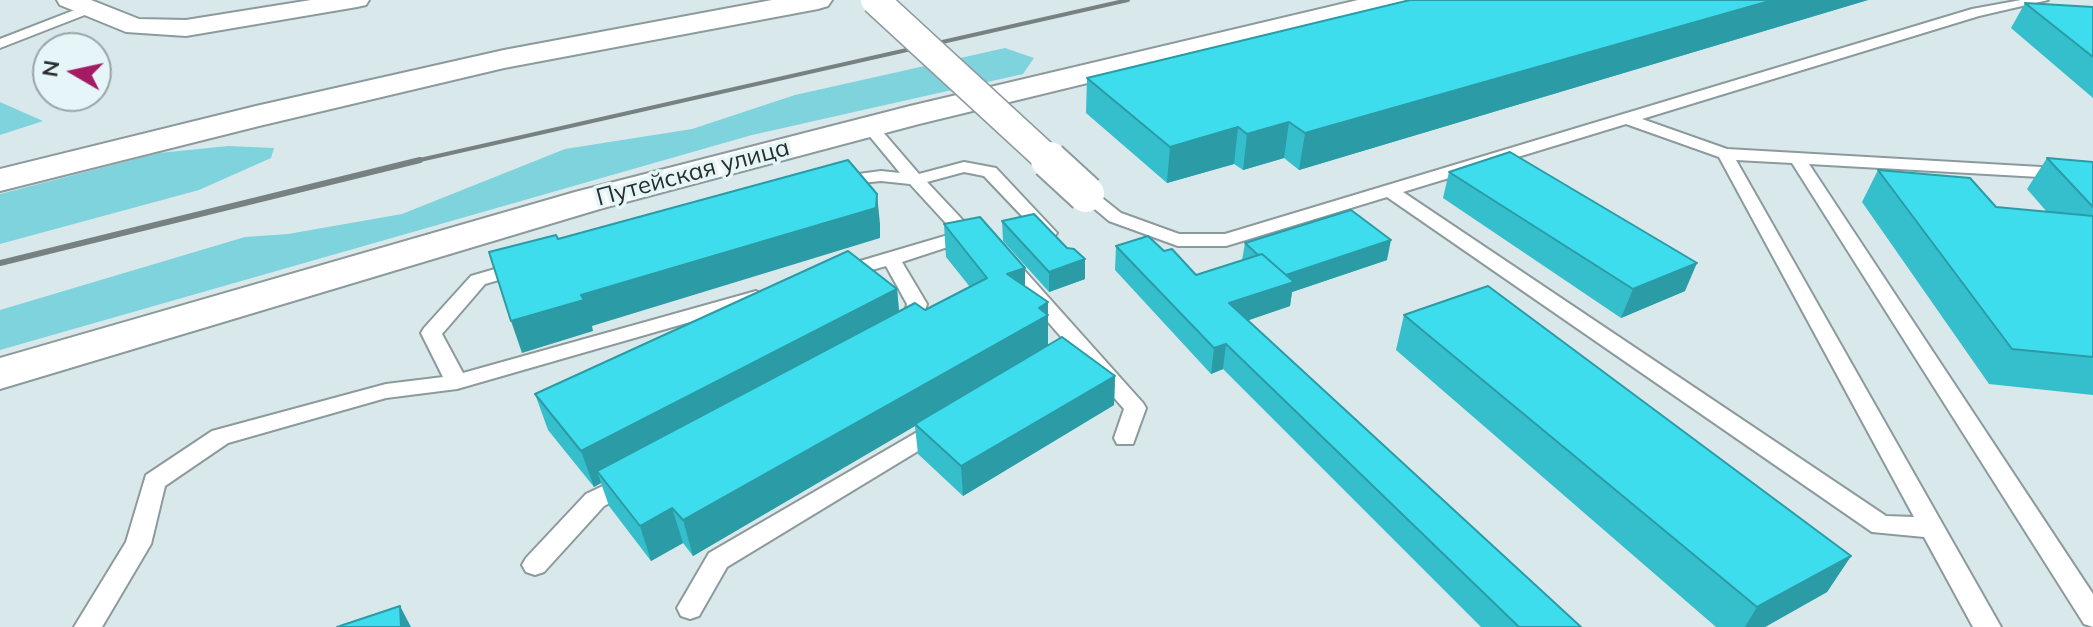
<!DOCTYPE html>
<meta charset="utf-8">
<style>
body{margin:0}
#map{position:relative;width:2093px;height:627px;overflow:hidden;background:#d9e8ea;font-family:Mulish,sans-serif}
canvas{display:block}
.north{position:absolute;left:32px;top:32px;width:80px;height:80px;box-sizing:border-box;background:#e6f5f7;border:2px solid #9aa5a7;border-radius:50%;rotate:279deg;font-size:22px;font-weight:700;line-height:32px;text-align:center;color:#282e2f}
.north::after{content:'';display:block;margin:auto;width:28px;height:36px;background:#a41a63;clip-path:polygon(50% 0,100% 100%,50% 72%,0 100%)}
</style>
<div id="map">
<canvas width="2093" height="627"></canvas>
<div class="north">N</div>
</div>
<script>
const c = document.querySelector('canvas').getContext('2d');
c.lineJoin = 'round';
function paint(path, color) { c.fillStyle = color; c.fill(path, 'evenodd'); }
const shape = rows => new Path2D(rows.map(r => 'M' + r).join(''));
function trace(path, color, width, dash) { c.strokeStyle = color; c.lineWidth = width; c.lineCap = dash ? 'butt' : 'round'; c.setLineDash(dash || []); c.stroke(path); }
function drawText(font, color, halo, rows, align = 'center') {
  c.font = font + ' Mulish,sans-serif'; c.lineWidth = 7; c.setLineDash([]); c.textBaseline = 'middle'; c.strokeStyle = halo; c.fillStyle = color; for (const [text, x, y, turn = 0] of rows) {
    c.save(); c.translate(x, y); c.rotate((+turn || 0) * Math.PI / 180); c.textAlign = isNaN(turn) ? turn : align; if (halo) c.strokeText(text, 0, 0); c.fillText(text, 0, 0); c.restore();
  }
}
const green = shape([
 [1005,48,1034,58,1023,74,752,135,0,350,0,310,245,237,288,234,402,214,565,149,692,129,795,95],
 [0,102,43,121,0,135],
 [228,146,274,148,271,158,199,190,0,244,0,194,159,153]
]);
const lane = shape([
 [2021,0,2048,0,1979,16,1642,119,1727,149,2093,170,2093,180,1809,164,2093,594,2093,627,2084,624,1792,163,1736,160,2001,627,1973,627,1924,537,1872,532,1387,197,1226,246,1178,246,1109,221,1077,194,1086,189,1092,190,1121,213,1179,234,1225,234,1972,9,2021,0],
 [1626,124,1719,157,1914,517,1886,516,1403,192,1626,124],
 [90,4,97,8,95,11,0,48,0,39,90,4],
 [870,122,876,124,919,174,964,162,996,168,1057,233,1054,237,1042,237,984,176,964,172,927,182,973,231,984,238,981,242,966,241,902,262,927,304,919,332,905,332,902,328,907,304,886,266,840,279,830,273,833,269,955,233,910,184,881,181,830,186,827,182,830,178,836,177,881,171,900,173,862,127,870,122],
 [1008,258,1015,260,1143,403,1146,408,1133,444,1117,444,1114,438,1124,409,1001,268,999,264,1001,260,1008,258],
 [519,262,528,268,526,272,485,284,442,334,463,373,749,293,756,291,766,297,763,301,457,389,386,398,228,443,165,486,151,544,102,627,74,627,126,542,146,475,212,431,386,384,443,377,421,333,424,328,471,276,519,262],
 [938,420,946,422,949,428,946,434,727,567,699,616,690,619,681,616,677,608,709,553,938,420],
 [628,474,636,477,640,483,636,489,604,506,544,572,535,575,526,572,522,565,526,558,586,494,628,474]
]);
const street = shape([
 [57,0,91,0,139,19,186,20,311,0,369,0,366,5,357,7,186,36,126,32,60,5,57,0]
]);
const secondary = shape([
 [772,0,832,0,828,6,818,9,504,68,259,126,0,191,0,169,256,106,504,50,772,0],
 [1358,0,1408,0,1404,6,919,124,603,208,0,389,0,358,575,192,910,106,1358,0]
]);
const railFar1 = shape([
 [411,162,1128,0]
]);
const rail = shape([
 [0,263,420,160]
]);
const streetBridgeFar1 = shape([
 [875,0,1051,162]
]);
const streetBridge = shape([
 [1049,160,1086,194]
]);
const wall = shape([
 [1410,0,1868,0,1299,170,1284,158,1243,170,1234,164,1167,183,1086,113,1087,78],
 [2025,3,2093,7,2093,98,2011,28],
 [2047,158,2093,162,2093,395,1989,384,1862,202,1878,170,1996,207,2047,212,2027,189],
 [1449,172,1685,291,1621,318,1443,198],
 [1002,221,1085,279,1049,292,1003,241],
 [944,224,1025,268,1025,287,1048,302,1048,345,1115,376,1114,405,963,496,918,454,915,426,693,556,683,543,651,561,609,506,601,483,594,487,548,430,535,394,897,289,899,311,925,310,970,287,946,257],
 [1245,243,1387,260,1292,292,1290,306,1248,320,1581,627,1481,627,1223,369,1211,374,1115,270,1116,246,1164,251,1196,275,1242,260],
 [1404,315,1851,556,1827,592,1765,627,1716,627,1396,350]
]);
const shadedWall = shape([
 [1773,0,1868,0,1299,170,1305,133],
 [1289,122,1284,158,1243,170,1247,134],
 [1238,127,1234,164,1167,183,1170,147],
 [877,194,880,224,880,238,592,326,593,331,522,353,511,321,581,295],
 [1391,240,1387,260,1292,292,1290,306,1226,328,1229,303,1282,276],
 [1085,259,1085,279,1049,292,1049,272],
 [1697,263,1685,291,1621,318,1633,289],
 [1025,268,1025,301,1007,274],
 [897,289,900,323,597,471,601,483,594,487,581,451],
 [1048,302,1048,348,915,424,915,426,693,556,683,520],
 [1226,344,1223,369,1211,374,1214,348],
 [1115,376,1114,405,963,496,961,466],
 [672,508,683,543,651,561,640,526],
 [1851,556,1827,592,1765,627,1745,627,1757,607],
 [400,606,411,627,401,627]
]);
const building = shape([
 [1410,0,1773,0,1305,133,1289,122,1247,134,1238,127,1170,147,1087,78,1410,0],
 [2025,3,2093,7,2093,57,2025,3],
 [1510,152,1697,263,1633,289,1449,172,1510,152],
 [2047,158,2093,162,2093,207,2047,158],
 [848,160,877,194,876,208,581,295,584,300,511,321,489,252,556,235,558,239,848,160],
 [1878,170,1970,178,1996,207,2093,216,2093,357,2012,349,1878,170],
 [1351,210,1391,240,1286,275,1262,254,1258,255,1245,243,1351,210],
 [1034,214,1067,248,1074,249,1085,259,1049,272,1002,221,1034,214],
 [980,217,1025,268,1007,274,1048,302,1039,308,1048,315,683,520,672,508,640,526,597,471,915,303,925,310,987,278,944,224,980,217],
 [1148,236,1164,251,1172,249,1196,275,1262,254,1294,282,1229,303,1581,627,1519,627,1226,344,1214,348,1116,246,1148,236],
 [848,251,897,289,581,451,535,394,848,251],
 [1488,286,1851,556,1757,607,1404,315,1488,286],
 [1062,337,1115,376,961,466,915,424,1062,337],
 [400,606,401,627,337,627,400,606]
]);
const streetNames = [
 ["Путейская улица",693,173,-15]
];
paint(green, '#7fd3dd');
trace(lane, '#8c9a9c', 4);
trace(street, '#8c9a9c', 4);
trace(secondary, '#8c9a9c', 4);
paint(lane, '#fff');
paint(street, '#fff');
paint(secondary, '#fff');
trace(railFar1, '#778182', 4);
trace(rail, '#778182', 6);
trace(streetBridgeFar1, '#8c9a9c', 31, []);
trace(streetBridge, '#8c9a9c', 40, []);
trace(streetBridgeFar1, '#fff', 28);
trace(streetBridge, '#fff', 36);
paint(wall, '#35becc');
paint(shadedWall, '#2b9ba6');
paint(building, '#3edded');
trace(building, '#2b9ba6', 2);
drawText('24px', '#282e2f', '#e6f5f7', streetNames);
</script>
